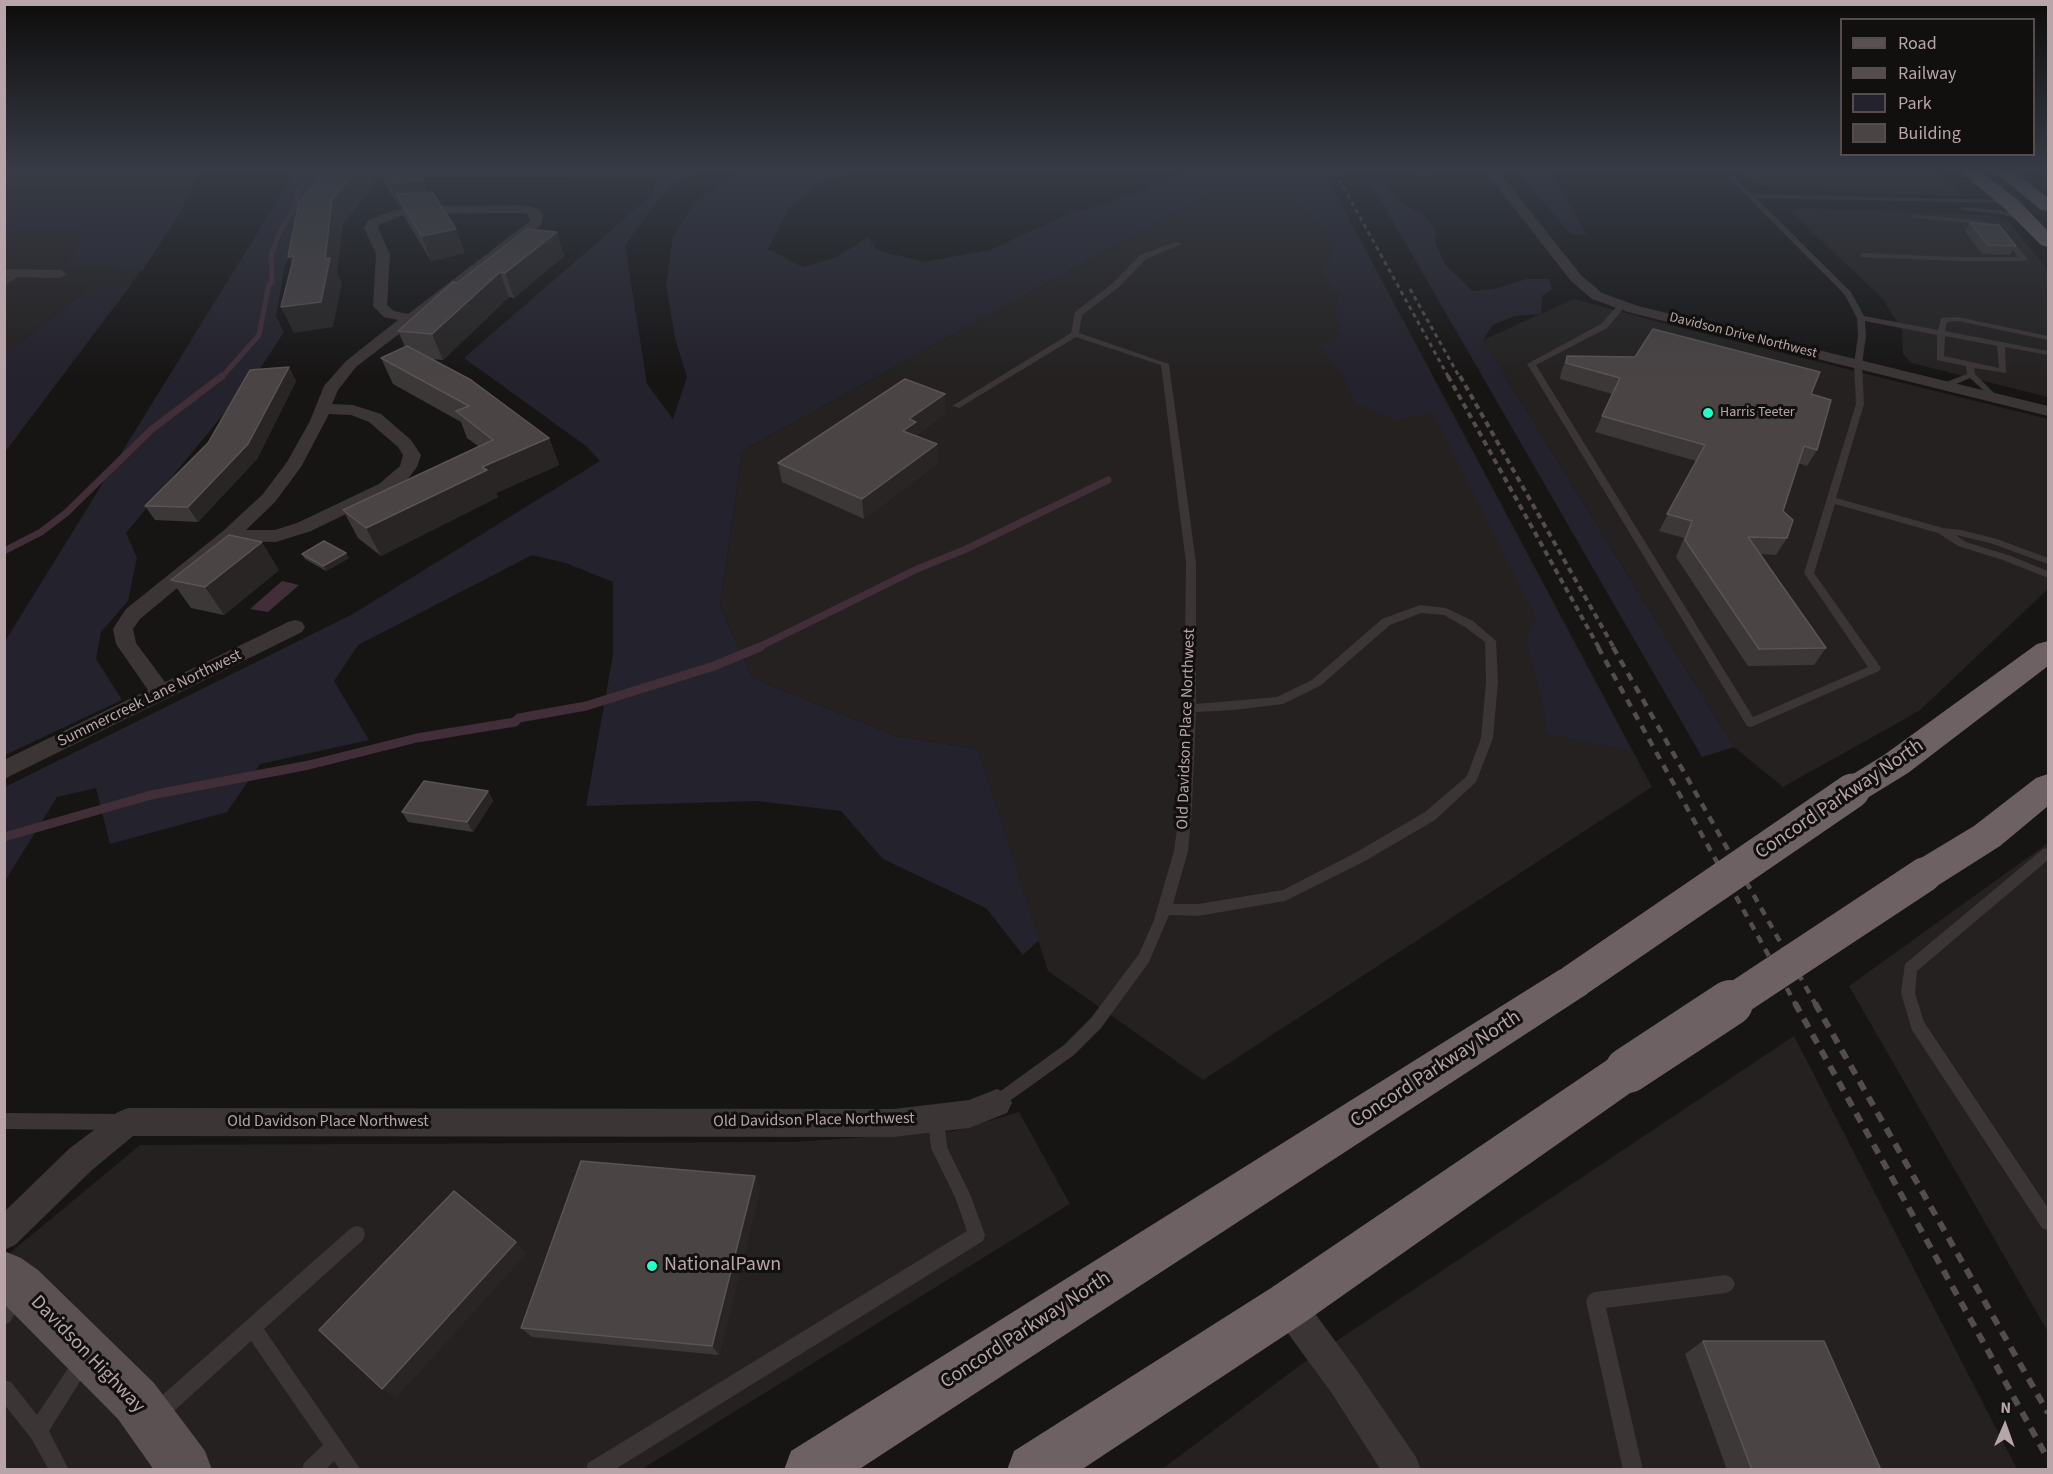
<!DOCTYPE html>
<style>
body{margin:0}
#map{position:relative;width:2053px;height:1474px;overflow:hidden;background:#171514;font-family:"Source Sans 3",sans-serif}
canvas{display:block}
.frame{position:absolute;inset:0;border:6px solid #b8a5a9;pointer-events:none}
.legend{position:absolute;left:1840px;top:18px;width:195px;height:138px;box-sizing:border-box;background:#11100f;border:2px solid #544c4d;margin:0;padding:8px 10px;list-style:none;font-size:18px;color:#b8a5a9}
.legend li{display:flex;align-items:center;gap:12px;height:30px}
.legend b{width:30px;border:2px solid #544c4d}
.north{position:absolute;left:1975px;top:1396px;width:60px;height:60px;-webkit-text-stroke:4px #11100f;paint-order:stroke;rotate:2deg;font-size:16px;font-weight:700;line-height:24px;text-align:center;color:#b8a5a9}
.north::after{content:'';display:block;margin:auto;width:21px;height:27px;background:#b8a5a9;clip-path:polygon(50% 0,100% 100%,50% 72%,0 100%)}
</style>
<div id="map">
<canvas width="2053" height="1474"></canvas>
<div class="frame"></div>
<ul class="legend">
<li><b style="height:8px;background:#5b5152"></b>Road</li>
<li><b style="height:8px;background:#554c4d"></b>Railway</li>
<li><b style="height:16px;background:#24222c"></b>Park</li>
<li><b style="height:16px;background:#4a4444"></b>Building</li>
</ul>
<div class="north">N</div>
</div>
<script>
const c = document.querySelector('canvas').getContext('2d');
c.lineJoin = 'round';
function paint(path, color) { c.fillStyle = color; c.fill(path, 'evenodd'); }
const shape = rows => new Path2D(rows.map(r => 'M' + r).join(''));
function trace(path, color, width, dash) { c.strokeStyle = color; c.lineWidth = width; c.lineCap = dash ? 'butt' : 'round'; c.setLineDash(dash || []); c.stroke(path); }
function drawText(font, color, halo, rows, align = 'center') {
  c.font = font + ' "Source Sans 3",sans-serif'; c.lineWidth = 6; c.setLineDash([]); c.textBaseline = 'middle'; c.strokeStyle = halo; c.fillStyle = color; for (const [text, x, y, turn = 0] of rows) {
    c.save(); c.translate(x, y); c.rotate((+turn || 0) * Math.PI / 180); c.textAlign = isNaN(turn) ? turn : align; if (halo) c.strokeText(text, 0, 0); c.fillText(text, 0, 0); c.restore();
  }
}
const built = shape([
 [5,172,200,172,180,213,130,286,92,286,10,350,5,350],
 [1741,172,1936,172,1962,194,1956,196,1773,188,1751,182],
 [1211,193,1336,194,1652,787,1203,1080,1048,971,978,749,896,736,753,678,720,607,742,451],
 [1799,208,1988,215,2007,220,2048,270,2048,397,1911,363,1903,354,1902,330,1883,299,1792,213,1792,209],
 [1574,299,1673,326,2048,419,2047,590,1919,711,1783,787,1734,747,1483,340],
 [2048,843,2048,1332,1849,986],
 [1794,1036,2017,1469,1161,1470,1299,1366],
 [1019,1112,1070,1204,642,1469,5,1470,5,1257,140,1145,793,1142,954,1131]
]);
const green = shape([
 [295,172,701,172,677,182,657,202,625,245,647,384,673,419,687,377,675,338,666,285,673,237,695,201,741,172,849,173,821,183,789,208,768,249,803,267,837,257,868,237,877,250,924,262,990,250,1064,216,1125,197,1189,172,1323,172,1632,751,1548,734,1542,699,1526,640,1536,617,1433,413,1395,420,1356,404,1340,371,1319,345,1342,334,1336,315,1339,294,1328,282,1322,266,1334,256,1334,236,1305,212,1296,194,1211,193,742,451,720,607,753,678,896,736,978,749,1039,940,1023,955,986,908,883,859,841,811,757,801,586,806,613,655,613,582,566,563,532,555,358,645,334,681,369,740,260,764,227,812,110,844,96,788,57,797,5,881,5,787,353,614,600,461,586,446,464,358,653,194,656,179,342,176,299,236,285,265,276,316,284,332,258,372,126,533,137,558,128,601,101,632,96,659,122,700,5,755,4,643],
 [1518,172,1551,172,1587,235,1570,234],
 [1369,180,1381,181,1406,206,1425,216,1436,230,1435,243,1445,264,1472,291,1495,289,1526,279,1549,279,1552,289,1542,296,1541,314,1514,316,1493,325,1483,340,1734,747,1702,757],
 [4,213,180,213,143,270,68,265,86,228,5,232],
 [92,286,130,286,5,452,5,350,10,350]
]);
const water = shape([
 [282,581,299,585,268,612,250,609]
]);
const streamFar2 = shape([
 [221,378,259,335,269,284,272,283,271,256,278,236,294,208,299,189,314,172]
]);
const streamFar1 = shape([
 [4,551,41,532,66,513,151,430,222,376],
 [757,648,917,569,964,550,1108,480]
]);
const stream = shape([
 [4,837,151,795,309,765,417,738,515,722,519,718,586,706,714,666,760,647]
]);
const lane = shape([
 [1437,172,1422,176,1419,174,1420,172,1437,172],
 [1729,176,1733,176,1752,194,2008,200,2009,201,2006,203,1756,198,1851,292,1864,316,1938,330,1941,318,1958,317,2048,336,2048,340,1958,321,1947,322,1945,331,2048,351,2048,355,2005,347,2006,373,1974,368,1975,374,1999,398,1995,401,1970,378,1947,388,1941,388,1941,384,1967,374,1966,366,1937,360,1937,335,1865,321,1866,336,1862,364,1864,404,1836,498,1943,528,1961,530,1997,539,2048,558,2048,564,1990,543,1956,535,1966,542,2011,556,2048,571,2048,578,2003,560,1958,546,1938,533,1835,504,1814,573,1881,668,1879,671,1751,727,1747,726,1527,364,1601,324,1620,303,1627,305,1607,328,1536,365,1753,717,1868,667,1804,573,1856,404,1854,364,1858,336,1857,318,1845,295,1729,178,1729,176],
 [1945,336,1997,346,1999,368,1944,356,1945,336],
 [1963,207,2001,210,2028,219,2025,221,2001,214,1961,210,1961,208,1963,207],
 [1915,215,1978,220,1999,226,2028,259,2024,261,1957,261,1861,257,1860,255,1864,253,1957,257,2018,257,1995,228,1978,224,1913,218,1912,217,1915,215],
 [1175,242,1182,244,1146,259,1119,287,1082,315,1079,333,1169,364,1196,563,1196,704,1277,697,1312,680,1382,619,1420,605,1446,608,1473,621,1496,641,1498,682,1493,738,1476,782,1435,820,1365,861,1285,901,1198,916,1169,915,1149,962,1101,1028,1074,1055,997,1110,991,1108,989,1103,991,1098,1064,1045,1091,1018,1139,954,1154,920,1174,851,1180,807,1184,718,1186,563,1161,365,1076,337,959,408,952,406,1071,333,1075,312,1113,283,1140,255,1175,242],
 [1421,613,1444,615,1465,627,1485,642,1486,682,1481,738,1467,776,1425,812,1355,853,1283,890,1198,904,1173,904,1188,851,1192,807,1196,712,1234,710,1283,704,1320,686,1390,625,1421,613],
 [17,271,24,273,4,286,4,280,17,271],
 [2048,848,2048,860,1917,971,1915,993,1924,1022,2048,1208,2048,1230,2042,1228,1912,1030,1901,993,1905,964,2043,849,2048,848],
 [936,1110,942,1113,944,1118,947,1147,970,1194,985,1235,983,1241,614,1470,586,1470,588,1463,967,1231,955,1197,931,1148,928,1118,930,1113,936,1110],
 [4,1113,121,1114,127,1117,129,1122,127,1127,121,1130,4,1129,4,1113],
 [357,1226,363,1228,365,1234,363,1240,264,1329,361,1470,340,1470,334,1461,325,1470,302,1470,304,1463,323,1445,251,1341,164,1420,157,1422,150,1420,148,1413,150,1406,351,1228,357,1226],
 [1726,1275,1732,1278,1735,1284,1732,1290,1726,1293,1606,1308,1643,1470,1623,1470,1586,1301,1589,1295,1595,1292,1726,1275],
 [16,1287,22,1290,25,1296,10,1322,4,1325,4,1299,10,1290,16,1287],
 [83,1352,89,1355,92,1361,89,1367,49,1431,69,1470,49,1470,31,1438,4,1404,4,1380,11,1382,37,1415,77,1355,83,1352]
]);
const street = shape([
 [1486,172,1499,172,1581,275,1602,293,1638,306,2048,406,2048,416,1628,312,1592,299,1571,281,1486,172],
 [522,205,536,208,542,213,543,216,541,225,356,367,338,390,332,404,353,405,381,414,411,440,421,455,417,467,407,480,391,492,311,531,276,542,234,541,140,619,133,629,136,643,165,682,288,622,295,620,302,622,305,627,302,632,4,779,4,760,148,690,116,644,113,629,116,624,126,609,223,531,263,494,287,462,310,421,324,386,346,361,398,320,384,317,373,306,376,254,364,228,368,220,395,210,421,206,522,205],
 [522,213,528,214,530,221,408,314,394,311,387,305,390,254,378,228,379,225,401,216,421,214,522,213],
 [329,414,351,415,369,422,398,447,403,455,400,466,379,484,297,523,275,530,246,530,275,502,301,467,329,414],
 [4,269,60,270,67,274,60,278,4,277,4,269],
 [997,1089,1007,1093,1012,1103,1007,1113,969,1128,894,1137,133,1136,92,1170,15,1245,4,1250,4,1212,70,1148,118,1112,128,1108,894,1109,969,1100,997,1089],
 [1288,1288,1300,1293,1355,1368,1416,1457,1421,1470,1381,1470,1331,1392,1276,1317,1271,1305,1276,1293,1288,1288]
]);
const primary = shape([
 [4,1251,21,1258,38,1270,154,1383,205,1451,212,1470,154,1470,118,1419,4,1304,4,1251]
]);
const highway = shape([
 [1961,172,1981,172,2018,200,2048,231,2048,247,2041,245,2004,208,1961,172],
 [1995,172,2015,172,2048,198,2048,211,2041,210,1995,172],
 [2048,641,2048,666,1908,773,1864,800,1852,804,1840,800,1835,791,1840,782,1884,755,2037,644,2048,641],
 [2048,774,2048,806,2000,846,1937,886,1924,890,1911,886,1906,875,1911,864,1974,826,2036,778,2048,774],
 [1573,965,1587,970,1593,982,1587,994,858,1470,784,1470,791,1451,1559,970,1573,965],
 [1628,1050,1643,1056,1649,1070,1643,1084,1305,1322,1081,1470,1007,1470,1014,1451,1271,1288,1613,1056,1628,1050]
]);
const railFar3 = shape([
 [1335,172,1449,378],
 [1410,289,1460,378]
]);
const railFar2 = shape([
 [1448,376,1599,648],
 [1460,376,1614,648]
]);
const railFar1 = shape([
 [1598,647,1796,1005],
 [1613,647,1816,1005]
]);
const rail = shape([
 [1795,1003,2048,1459],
 [1815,1003,2048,1413]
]);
const highwayBridgeFar1 = shape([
 [1573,982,1852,791],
 [1727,1005,1924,875]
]);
const highwayBridge = shape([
 [1628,1070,1730,1003]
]);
const wall = shape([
 [380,172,418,172,428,193,465,253,431,261,405,218,401,207,399,207,385,184],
 [1970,223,2016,246,2010,255,1982,254,1965,231],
 [557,232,564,256,514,298,509,297,443,360,432,359,549,438,559,465,496,493,498,497,381,556,358,538,343,510,478,446,467,438,461,422,393,384,381,358,405,347,398,331,457,283],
 [1567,356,1811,394,1817,450,1807,466,1798,463,1783,511,1787,538,1776,555,1760,554,1826,648,1814,665,1748,666,1676,557,1684,538,1659,531,1696,461,1595,432,1612,394,1560,379,1561,372],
 [289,367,296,381,257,459,198,522,155,520,145,506],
 [946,413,917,434,917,437,937,444,938,463,864,519,782,482,778,463],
 [302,554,349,558,326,571,305,559],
 [279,570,224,615,191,608,171,580],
 [488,791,493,801,473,832,408,822,402,812],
 [760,1188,719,1355,532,1337,521,1328],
 [1703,1341,1881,1470,1727,1470,1685,1354]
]);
const shadedWall = shape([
 [356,172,370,172,375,185,343,224,337,273,342,283,333,327,294,333,281,307,325,259,332,200],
 [423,180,432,204,396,194,401,207,399,207,389,184],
 [456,229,465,253,431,261,422,236],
 [557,232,564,256,514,298,505,273],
 [294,256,300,282,288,257],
 [500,272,509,297,443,360,432,334],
 [289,367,296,381,257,459,198,522,188,507],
 [945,394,946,413,917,434,917,441,903,431,909,419],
 [549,438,559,465,496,493,498,497,381,556,366,528,482,467],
 [937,444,938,463,864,519,862,499],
 [262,542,279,570,224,615,205,587],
 [346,553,349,558,326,571,323,566],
 [488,791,493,801,473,832,467,822],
 [755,1176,760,1188,719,1355,712,1346],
 [516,1242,527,1253,396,1398,382,1389]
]);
const building = shape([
 [325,172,356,172,332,200,325,259,330,258,321,302,281,307,294,256,288,257,299,202,325,172],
 [382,172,418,172,423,180,389,184,382,172],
 [432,192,456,229,422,236,396,194,432,192],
 [1970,223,1999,225,2016,246,1988,245,1970,223],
 [527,229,557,232,505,273,500,272,432,334,398,331,453,282,457,283,527,229],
 [1653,329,1820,372,1811,394,1831,400,1817,450,1804,446,1783,511,1793,520,1787,538,1748,537,1826,648,1759,649,1685,540,1692,521,1667,514,1705,445,1602,416,1620,378,1566,363,1567,356,1635,357,1653,329],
 [407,346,471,380,549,438,482,467,487,470,366,528,343,510,493,440,456,411,469,406,381,358,407,346],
 [289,367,248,444,188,507,145,506,208,443,250,370,289,367],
 [905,379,945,394,909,419,916,422,903,431,937,444,862,499,778,463,905,379],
 [229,535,262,542,205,587,171,580,229,535],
 [324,541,346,553,323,566,302,554,324,541],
 [424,781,488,791,467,822,402,812,424,781],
 [581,1161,755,1176,712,1346,521,1328,581,1161],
 [454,1191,516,1242,382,1389,319,1330,454,1191],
 [1703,1341,1824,1341,1881,1470,1752,1470,1703,1341]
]);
const markers = [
 [1708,413,6,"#24ffc9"],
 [652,1266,6,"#24ffc9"]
];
const farStreetnames = [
 ["Davidson Drive Northwest",1743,336,14]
];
const farPoinames = [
 ["Harris Teeter",1720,413]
];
const streetNames = [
 ["Summercreek Lane Northwest",150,699,-26],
 ["Old Davidson Place Northwest",1187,729,-88],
 ["Old Davidson Place Northwest",814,1121,-1],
 ["Old Davidson Place Northwest",328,1122]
];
const nearStreetnames = [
 ["Concord Parkway North",1840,800,-34],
 ["Concord Parkway North",1436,1070,-33],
 ["Concord Parkway North",1026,1331,-33],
 ["Davidson Highway",87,1355,46]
];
const nearPoinames = [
 ["NationalPawn",664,1266]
];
paint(built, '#242120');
paint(green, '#24222c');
paint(water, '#422e38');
trace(streamFar2, '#422e38', 5);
trace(streamFar1, '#422e38', 7);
trace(stream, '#422e38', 9);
paint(lane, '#3c3536');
paint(street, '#3c3536');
paint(primary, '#5b5152');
paint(highway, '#6d6163');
trace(railFar3, '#554c4d', 3, [4.5, 4]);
trace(railFar2, '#554c4d', 4, [6, 4.5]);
trace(railFar1, '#554c4d', 4.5, [8, 7]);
trace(rail, '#554c4d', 6, [10, 8]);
trace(highwayBridgeFar1, '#6d6163', 35);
trace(highwayBridge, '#6d6163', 46);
paint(wall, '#3c3838');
paint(shadedWall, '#282524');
paint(building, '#4a4444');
trace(building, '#5b5354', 1.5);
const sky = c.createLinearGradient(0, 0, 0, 379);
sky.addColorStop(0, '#0d0c0b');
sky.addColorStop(0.45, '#363b45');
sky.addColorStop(1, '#363b4500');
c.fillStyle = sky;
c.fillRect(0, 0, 2053, 379);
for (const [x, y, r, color] of markers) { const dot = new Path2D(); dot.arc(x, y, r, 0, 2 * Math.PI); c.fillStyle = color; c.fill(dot); trace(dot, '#11100f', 2); }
drawText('14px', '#b8a5a9', '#11100f', farStreetnames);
drawText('14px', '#b8a5a9', '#11100f', farPoinames, 'left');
drawText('16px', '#b8a5a9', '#11100f', streetNames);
drawText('20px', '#b8a5a9', '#11100f', nearStreetnames);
drawText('20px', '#b8a5a9', '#11100f', nearPoinames, 'left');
</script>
